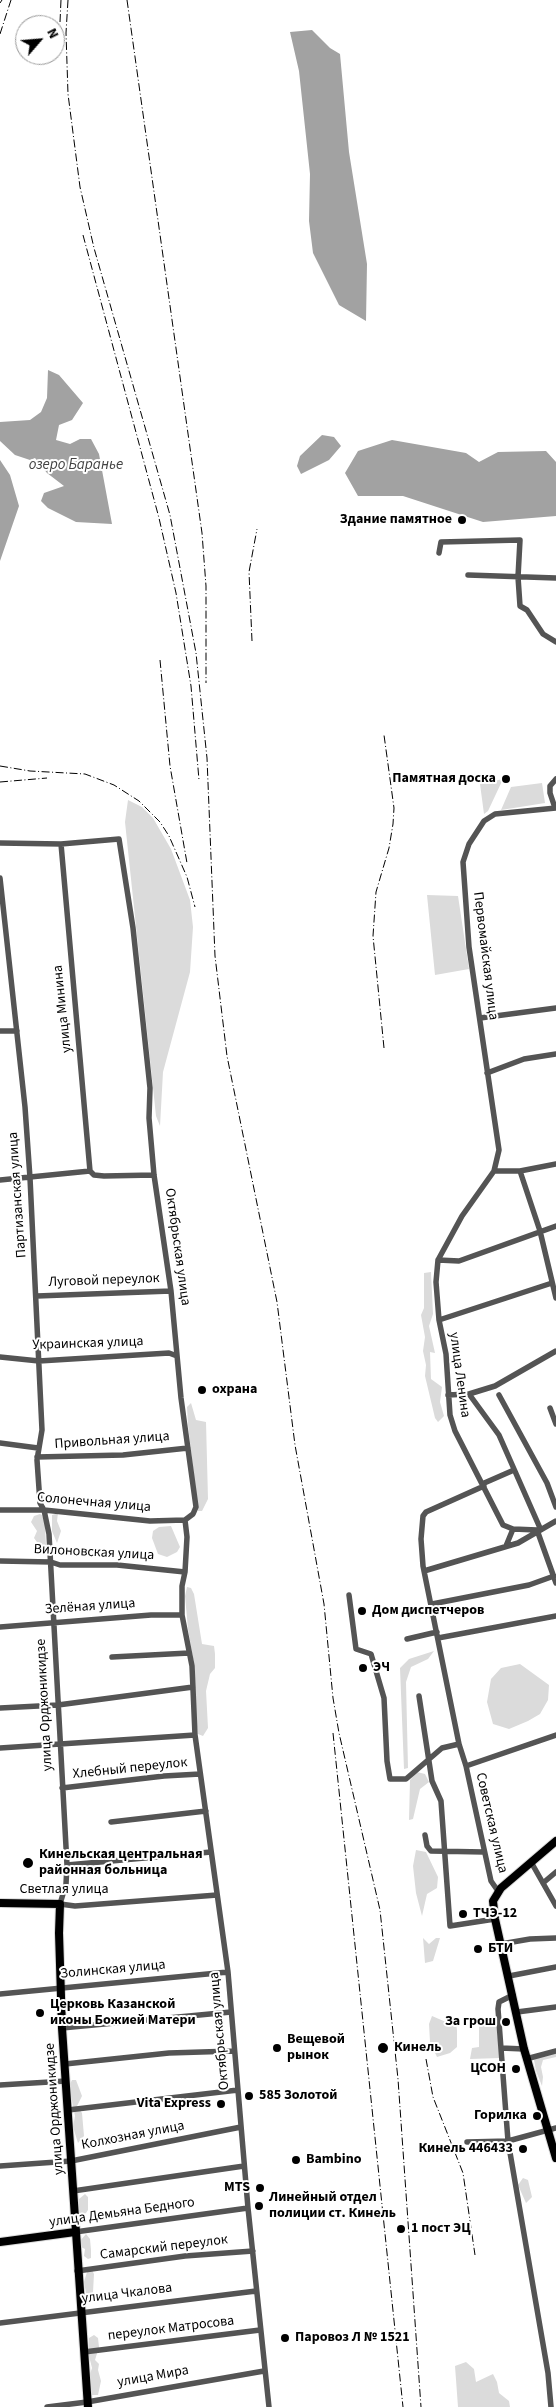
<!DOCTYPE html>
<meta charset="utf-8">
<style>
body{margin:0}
#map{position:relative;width:556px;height:2407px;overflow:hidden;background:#fff;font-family:"Source Sans 3",sans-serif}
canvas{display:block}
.north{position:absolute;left:15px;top:15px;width:50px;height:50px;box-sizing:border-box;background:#fff;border:1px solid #999;border-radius:50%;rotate:63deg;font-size:14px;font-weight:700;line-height:20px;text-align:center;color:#000}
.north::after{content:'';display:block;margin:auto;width:18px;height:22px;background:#000;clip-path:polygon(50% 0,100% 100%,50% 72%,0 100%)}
</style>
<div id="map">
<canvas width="556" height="2407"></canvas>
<div class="north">N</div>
</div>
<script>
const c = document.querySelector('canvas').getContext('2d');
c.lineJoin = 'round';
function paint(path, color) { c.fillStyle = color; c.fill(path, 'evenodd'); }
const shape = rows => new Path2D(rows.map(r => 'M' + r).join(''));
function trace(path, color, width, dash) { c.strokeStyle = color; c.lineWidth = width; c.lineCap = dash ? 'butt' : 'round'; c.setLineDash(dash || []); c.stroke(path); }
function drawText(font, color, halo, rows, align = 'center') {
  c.font = font + ' "Source Sans 3",sans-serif'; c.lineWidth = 4; c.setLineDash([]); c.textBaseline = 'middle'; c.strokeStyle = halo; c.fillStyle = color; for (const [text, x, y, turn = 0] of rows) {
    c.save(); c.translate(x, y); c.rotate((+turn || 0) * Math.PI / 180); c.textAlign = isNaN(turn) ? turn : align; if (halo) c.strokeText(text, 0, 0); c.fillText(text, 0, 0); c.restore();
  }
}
const green = shape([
 [503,779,488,811,484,814,480,784],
 [542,783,545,803,501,810,511,787],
 [128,800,142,807,153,818,171,849,190,900,193,927,190,972,163,1072,160,1126,156,1116,125,822],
 [427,895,458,896,469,969,435,975],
 [431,1272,433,1314,429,1326,435,1353,430,1352,431,1379,442,1387,440,1402,444,1416,438,1422,435,1418,425,1376,426,1365,423,1351,425,1337,421,1315,424,1308,424,1273],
 [191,1403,196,1420,206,1422,208,1499,202,1511,198,1511,188,1425,187,1407],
 [58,1513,57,1521,61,1531,57,1543,52,1531,52,1515],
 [40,1514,42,1515,45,1524,46,1547,42,1549,34,1538,37,1531,31,1522,34,1516],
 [171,1526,180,1547,177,1552,167,1557,158,1554,152,1538,153,1531,159,1527],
 [187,1587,191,1588,194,1594,202,1644,214,1646,215,1654,215,1668,210,1674,206,1691,208,1728,203,1736,198,1734,195,1711,195,1670,188,1629,185,1596],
 [434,1651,428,1659,411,1667,406,1682,408,1768,404,1769,400,1668,409,1659],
 [520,1664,549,1685,548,1700,540,1714,528,1721,509,1729,493,1724,487,1702,491,1679,501,1668],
 [417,1772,425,1774,429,1782,420,1789,413,1819,409,1820,410,1780],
 [416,1850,426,1852,438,1877,437,1888,427,1894,422,1916,416,1893,413,1866],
 [423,1938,429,1944,436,1938,440,1938,433,1961,425,1963],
 [432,2016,453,2025,456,2023,457,2030,457,2047,450,2053,437,2057,430,2042,429,2024],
 [496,2019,500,2058,470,2059,472,2048,479,2047,479,2020],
 [556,2052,556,2057,543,2060,541,2067,543,2077,542,2086,536,2071,534,2060,538,2056],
 [72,2080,76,2080,82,2096,77,2106,82,2113,84,2136,78,2143,73,2127,75,2116,69,2086],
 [523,2178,528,2180,532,2197,526,2203,518,2185],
 [85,2194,88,2197,88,2210,86,2213,79,2217,79,2199],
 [86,2234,90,2239,91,2250,91,2258,88,2259,84,2256,85,2249,79,2246,80,2241],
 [92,2270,94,2274,93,2292,91,2297,86,2293,84,2282,87,2272],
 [94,2335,98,2338,99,2347,95,2360,99,2364,98,2370,101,2381,98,2395,92,2395,89,2377,92,2368,89,2356,89,2338],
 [466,2362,474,2369,476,2382,493,2374,497,2382,499,2393,509,2401,510,2407,458,2407,455,2366]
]);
const water = shape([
 [312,30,330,48,340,54,349,152,367,264,366,321,339,305,313,253,309,221,310,174,299,71,290,32],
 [48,370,59,375,83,403,72,420,59,425,56,440,70,444,80,439,91,439,99,454,112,524,76,522,48,508,41,501,44,493,64,486,47,473,35,458,30,460,15,455,0,441,0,422,30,420,41,412,47,398],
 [322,435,334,437,341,446,329,460,301,474,297,466,300,456],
 [392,440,466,453,479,462,498,452,546,451,556,462,556,516,483,522,403,496,358,496,345,473,358,451],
 [0,460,10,475,19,506,0,561]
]);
const minor = shape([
 [439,553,441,542,520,540,518,577,520,606,527,610,543,634,556,642],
 [468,575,556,578],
 [555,808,550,793,550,786,556,779],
 [0,843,61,844,119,839,133,928,150,1088,149,1118,154,1175,171,1291,181,1398,196,1507,193,1514,185,1520,187,1537,185,1572,182,1586,182,1615,192,1666,195,1735,228,1972,248,2208,269,2407],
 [61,844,90,1171],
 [0,878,25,1107,30,1178,42,1430,37,1460,40,1503,44,1510,49,1534,67,1865,66,1884,60,1904,75,1906,217,1895],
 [480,1018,556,1008],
 [0,1031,17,1031],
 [487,1073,524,1059,556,1054],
 [494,1171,520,1171,556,1164],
 [520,1171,540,1231,556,1298],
 [0,1180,90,1171,94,1175,104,1176,154,1175],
 [438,1260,459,1261,556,1226],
 [37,1296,171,1291],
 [439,1320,552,1283],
 [0,1357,39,1361,169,1353,177,1356],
 [469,1394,499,1435,540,1528],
 [448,1395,469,1394,495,1386,556,1351],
 [499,1395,547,1483,556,1507],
 [550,1408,556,1424],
 [0,1443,38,1448],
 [37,1457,123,1455,188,1448],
 [482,1484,514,1470],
 [484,1486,426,1512,423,1516,421,1539,423,1566,459,1744,466,1766,491,1881,498,1891],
 [0,1510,44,1510,150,1521,185,1520],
 [537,1530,513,1529,503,1525,455,1431,450,1415,446,1354,439,1320,436,1282,438,1260,462,1216,494,1171,499,1150,469,947,463,862,469,844,484,821,495,814,556,808],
 [537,1530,556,1583],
 [506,1546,513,1529],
 [0,1561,51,1562,60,1565,117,1565,185,1572],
 [424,1571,518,1543,556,1521],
 [349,1595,356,1649,371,1654,384,1698,387,1761,390,1779,406,1779,442,1748,459,1744],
 [432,1604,529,1585,554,1576],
 [0,1627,151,1615,182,1615],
 [438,1638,556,1616],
 [407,1639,437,1632],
 [112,1657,189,1653],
 [419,1696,432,1781,441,1801,450,1926,495,1919],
 [0,1708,58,1705,193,1687],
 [0,1748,195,1735],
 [466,1766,556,1735],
 [62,1788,164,1776,200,1774],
 [111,1822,206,1811],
 [425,1835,427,1846,431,1851,484,1852],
 [531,1862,556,1906],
 [67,1865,211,1852],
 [543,1883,556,1872],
 [501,1944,530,1939,556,1938],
 [509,1976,556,1967],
 [0,1994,228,1972],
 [513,1995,499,2002,498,2009,508,2141,548,2373,551,2407],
 [517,2012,556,2007],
 [62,2028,231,2012],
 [501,2048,524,2049],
 [526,2059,556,2051],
 [65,2064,169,2053,234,2051],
 [0,2085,66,2081],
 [68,2110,238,2090],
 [467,2142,508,2141,556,2128],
 [0,2166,71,2161,241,2127],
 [73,2191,244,2166],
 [75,2232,248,2208],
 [77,2271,185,2256,253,2251],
 [0,2323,256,2291],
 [84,2352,260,2330],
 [47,2407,87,2402,264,2371]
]);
const major = shape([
 [556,1841,501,1888,493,1901,495,1919,524,2049,556,2158],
 [0,1903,60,1904,59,1933,62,2028,88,2407],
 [0,2242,75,2232]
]);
const rail = shape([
 [68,0,66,33,68,94,80,187,94,248,170,515,196,653,207,758,215,956,227,1056,277,1302,295,1445,324,1604,333,1698,339,1733,380,1910,398,2079,421,2407],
 [127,0,202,533,206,586,206,683],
 [0,3,2,0],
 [60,22,61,0],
 [0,34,11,0],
 [83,235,159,518,176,593,191,686,199,780],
 [252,641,249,572,257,529],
 [160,660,170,766,187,863],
 [0,766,30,771,85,774,114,785,139,801,160,822,169,836,187,877,195,907],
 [0,782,47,778],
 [384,1048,373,936,376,892,389,848,393,824,394,808,384,735],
 [333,1733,403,2407],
 [426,2059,433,2097,463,2173,475,2255]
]);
const markers = [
 [462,520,5,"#000"],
 [506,779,5,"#000"],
 [202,1390,5,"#000"],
 [362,1611,5,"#000"],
 [363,1668,5,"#000"],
 [28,1863,6,"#000"],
 [463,1914,5,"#000"],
 [478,1949,5,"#000"],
 [40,2013,5,"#000"],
 [506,2022,5,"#000"],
 [277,2048,5,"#000"],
 [383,2048,6,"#000"],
 [516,2069,5,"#000"],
 [249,2096,5,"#000"],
 [221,2104,5,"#000"],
 [537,2116,5,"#000"],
 [523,2149,5,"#000"],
 [296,2160,5,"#000"],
 [260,2188,5,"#000"],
 [259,2206,5,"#000"],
 [401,2229,5,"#000"],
 [285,2338,5,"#000"]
];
const poiNames = [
 ["Здание памятное",452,520,"right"],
 ["Памятная доска",496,779,"right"],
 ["охрана",212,1390],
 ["Дом диспетчеров",372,1611],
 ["ЭЧ",373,1668],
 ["Кинельская центральная",39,1855],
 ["районная больница",39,1871],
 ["ТЧЭ-12",473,1914],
 ["БТИ",488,1949],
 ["Церковь Казанской",50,2005],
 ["иконы Божией Матери",50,2021],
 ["За грош",496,2022,"right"],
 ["Вещевой",287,2040],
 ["рынок",287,2056],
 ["Кинель",394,2048],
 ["ЦСОН",506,2069,"right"],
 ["585 Золотой",259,2096],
 ["Vita Express",211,2104,"right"],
 ["Горилка",527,2116,"right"],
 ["Кинель 446433",513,2149,"right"],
 ["Bambino",306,2160],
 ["MTS",250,2188,"right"],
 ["Линейный отдел",269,2198],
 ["полиции ст. Кинель",269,2214],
 ["1 пост ЭЦ",411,2229],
 ["Паровоз Л № 1521",295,2338]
];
const streetNames = [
 ["Первомайская улица",485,956,83],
 ["улица Минина",63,1009,-96],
 ["Партизанская улица",18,1195,-94],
 ["Октябрьская улица",177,1247,82],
 ["Луговой переулок",104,1281,-2],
 ["Украинская улица",88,1344,-2],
 ["улица Ленина",459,1375,82],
 ["Привольная улица",112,1441,-4],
 ["Солонечная улица",94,1503,5],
 ["Вилоновская улица",94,1553,3],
 ["Зелёная улица",90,1607,-4],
 ["улица Орджоникидзе",45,1705,-93],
 ["Хлебный переулок",130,1769,-6],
 ["Советская улица",491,1823,77],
 ["Светлая улица",64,1890],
 ["Золинская улица",113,1970,-5],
 ["Октябрьская улица",220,2031,-95],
 ["улица Орджоникидзе",55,2109,-94],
 ["Колхозная улица",133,2136,-11],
 ["улица Демьяна Бедного",122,2213,-8],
 ["Самарский переулок",164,2248,-7],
 ["улица Чкалова",127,2294,-7],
 ["переулок Матросова",171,2329,-7],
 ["улица Мира",153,2377,-10]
];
const waterNames = [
 ["озеро Баранье",76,466]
];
paint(green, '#dbdbdb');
paint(water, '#a2a2a2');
trace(major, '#dbdbdb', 10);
trace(minor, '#545454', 5.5);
trace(major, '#000', 8);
trace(rail, '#000', 1, [8, 2.5, 1, 2.5]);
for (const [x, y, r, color] of markers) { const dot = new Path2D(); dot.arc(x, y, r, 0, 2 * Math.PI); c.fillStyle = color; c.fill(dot); trace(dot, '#fff', 2); }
drawText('bold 14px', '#000', '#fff', poiNames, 'left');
drawText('14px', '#000', '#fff', streetNames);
drawText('italic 15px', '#434343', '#fff', waterNames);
</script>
